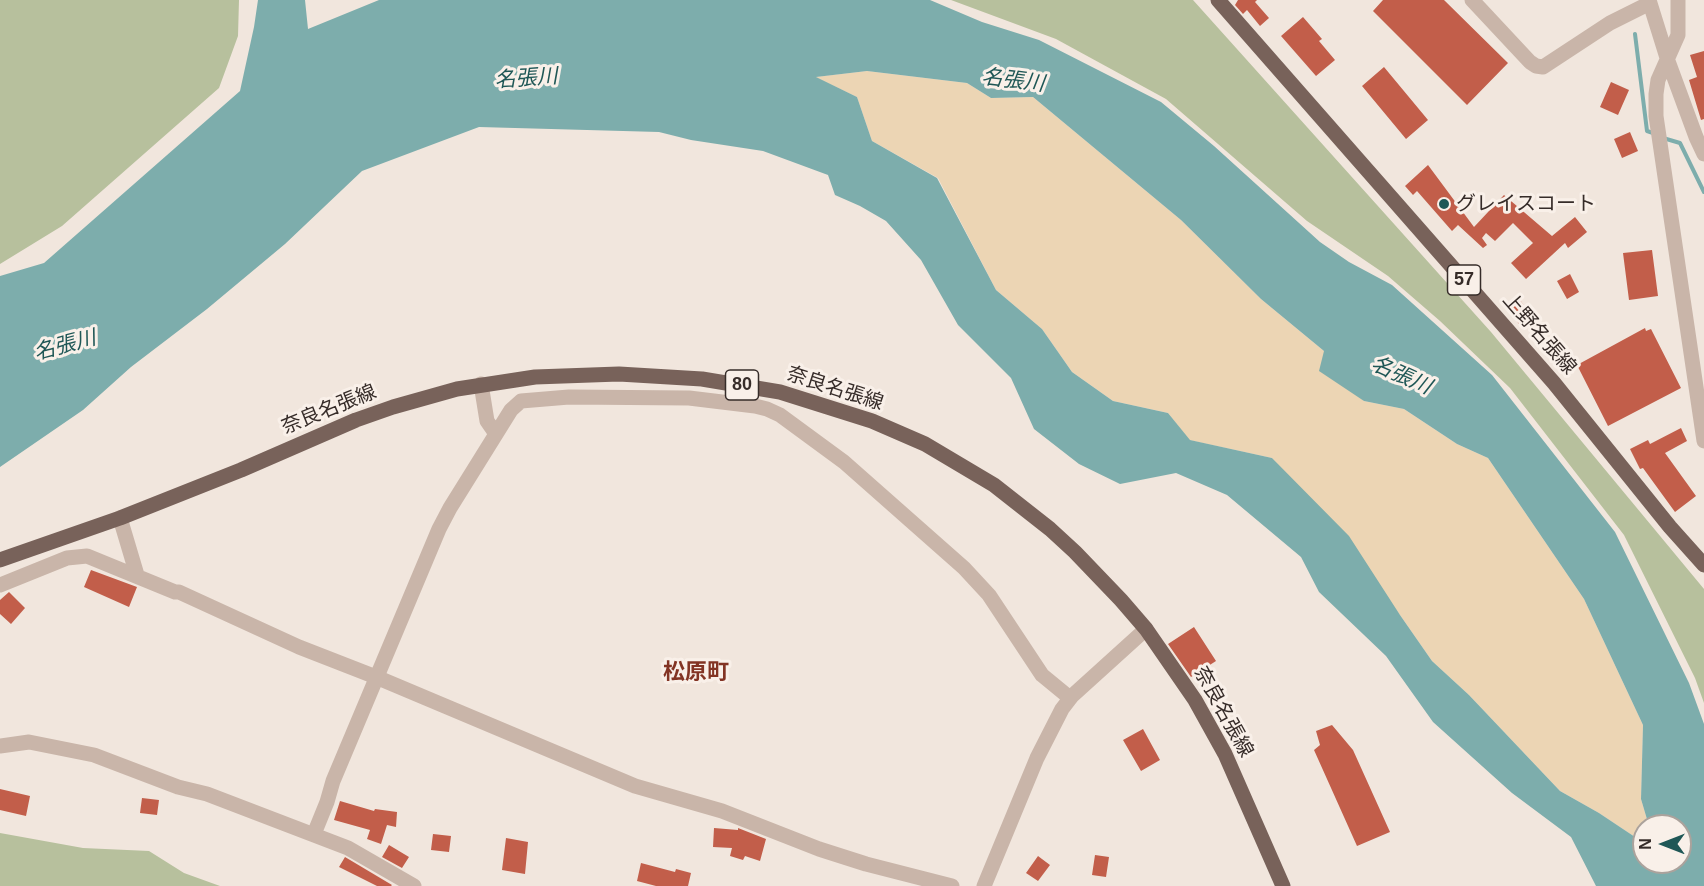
<!DOCTYPE html>
<meta charset="utf-8">
<style>
body{margin:0}
#map{position:relative;width:1704px;height:886px;overflow:hidden;background:#f1e6dd;font-family:Helvetica,sans-serif}
canvas{display:block}
.north{position:absolute;left:1632px;top:814px;width:60px;height:60px;box-sizing:border-box;background:#f9f0e9;border:2px solid #aba29c;border-radius:50%;rotate:270deg;font-size:16px;font-weight:700;line-height:24px;text-align:center;color:#362c29}
.north::after{content:'';display:block;margin:auto;width:21px;height:27px;background:#1f5756;clip-path:polygon(50% 0,100% 100%,50% 72%,0 100%)}
</style>
<div id="map">
<canvas width="1704" height="886"></canvas>
<div class="north">N</div>
</div>
<script>
const c = document.querySelector('canvas').getContext('2d');
c.lineJoin = 'round';
function paint(path, color) { c.fillStyle = color; c.fill(path, 'evenodd'); }
const shape = rows => new Path2D(rows.map(r => 'M' + r).join(''));
function trace(path, color, width, dash) { c.strokeStyle = color; c.lineWidth = width; c.lineCap = dash ? 'butt' : 'round'; c.setLineDash(dash || []); c.stroke(path); }
function drawText(font, color, halo, rows, align = 'center') {
  c.font = font + ' Helvetica,"Noto Sans JP",sans-serif'; c.lineWidth = 6; c.setLineDash([]); c.textBaseline = 'middle'; c.strokeStyle = halo; c.fillStyle = color; for (const [text, x, y, turn = 0] of rows) {
    c.save(); c.translate(x, y); c.rotate((+turn || 0) * Math.PI / 180); c.textAlign = isNaN(turn) ? turn : align; if (halo) c.strokeText(text, 0, 0); c.fillText(text, 0, 0); c.restore();
  }
}
const green = shape([
 [0,0,239,0,238,36,219,88,62,226,0,264],
 [951,0,1193,0,1491,332,1704,589,1704,703,1695,678,1624,535,1510,388,1440,321,1388,276,1307,221,1166,99,1056,39],
 [0,833,83,848,149,851,184,873,220,886,0,886]
]);
const sand = shape([
 [867,71,967,83,991,98,1033,97,1181,220,1261,299,1324,351,1364,401,1404,409,1457,444,1488,458,1584,599,1643,725,1641,799,1649,826,1644,826,1644,843,1599,813,1560,791,1469,695,1432,661,1400,615,1272,458,1189,440,1168,413,1113,401,1072,372,1042,329,996,290,938,178,872,141,857,97,815,77]
]);
const water = shape([
 [258,0,305,0,308,29,379,0,930,0,982,22,1039,40,1161,102,1214,146,1320,242,1349,262,1392,285,1492,375,1615,532,1689,683,1704,724,1704,886,1596,886,1571,837,1512,793,1433,722,1386,656,1319,592,1301,557,1227,495,1176,473,1120,484,1079,464,1034,429,1011,378,958,325,921,260,886,221,860,206,835,195,828,175,763,151,691,140,659,132,479,127,362,171,285,244,207,309,131,367,83,410,0,467,0,276,44,263,240,91,254,27],
 [867,71,967,83,991,98,1033,97,1181,220,1261,299,1324,351,1319,371,1364,401,1404,409,1457,444,1488,458,1584,599,1643,725,1641,799,1649,826,1680,826,1680,862,1644,862,1644,843,1599,813,1560,791,1469,695,1432,661,1400,615,1349,536,1272,458,1190,440,1168,413,1113,401,1072,372,1042,329,996,290,937,178,872,141,857,97,816,77]
]);
const stream = shape([
 [1635,34,1647,131,1653,133],
 [1663,138,1680,143,1704,192]
]);
const building = shape([
 [1238,0,1257,0,1255,2,1269,18,1260,26,1247,10,1243,14,1235,5],
 [1383,0,1444,0,1508,63,1467,105,1373,11],
 [1303,17,1322,39,1319,41,1335,60,1316,76,1281,36],
 [1704,51,1704,119,1701,120,1689,80,1697,77,1690,55],
 [1384,67,1428,120,1406,139,1362,86],
 [1611,82,1629,90,1618,115,1600,107],
 [1630,132,1638,151,1622,158,1614,139],
 [1428,165,1474,227,1504,195,1552,236,1575,217,1587,232,1568,248,1565,243,1526,279,1511,263,1533,243,1513,223,1495,241,1486,233,1482,238,1487,245,1483,248,1458,225,1452,231,1417,191,1413,195,1405,186],
 [1652,250,1658,296,1629,300,1623,253],
 [1570,274,1579,292,1567,299,1557,281],
 [1520,300,1534,319,1522,328,1508,309],
 [1645,328,1646,331,1651,329,1681,388,1608,426,1577,365],
 [1681,428,1687,441,1665,453,1696,496,1675,512,1643,468,1640,469,1630,449,1648,440,1650,444],
 [91,570,137,587,129,607,84,587],
 [9,592,25,608,11,624,0,614,0,600],
 [1194,627,1216,661,1191,677,1168,644],
 [1332,725,1353,750,1390,832,1357,846,1314,750,1320,745,1316,731],
 [1143,729,1160,760,1141,771,1123,740],
 [0,789,30,796,26,816,0,810],
 [142,798,159,800,157,815,140,813],
 [340,801,374,811,375,809,397,812,396,827,387,825,381,844,367,839,370,830,334,820],
 [714,828,738,830,738,828,766,839,760,861,745,856,743,860,730,856,732,848,713,847],
 [433,834,451,836,449,852,431,850],
 [506,838,528,842,525,874,502,870],
 [389,845,409,857,402,868,382,857],
 [1095,855,1109,857,1106,877,1092,875],
 [1038,856,1050,865,1038,881,1026,873],
 [345,857,392,885,391,886,377,886,339,867],
 [641,863,675,872,676,869,691,873,688,886,656,886,637,881]
]);
const minor = shape([
 [1472,0,1530,62,1536,66,1543,67,1610,23,1650,3],
 [1649,0,1668,61,1696,137,1704,154],
 [1678,0,1678,35,1658,80,1656,94,1656,116,1704,441],
 [481,384,487,421,496,434],
 [120,518,137,575],
 [0,585,67,558,87,556,175,592,179,592,299,647,376,677,635,786,722,811,819,849,866,864,952,886],
 [0,746,29,742,94,755,178,787,207,794,348,848,414,886],
 [314,834,327,802,333,781,439,529,450,508,511,410,521,401,569,397,689,398,755,406,767,409,780,415,844,462,964,568,989,595,1042,675,1070,698],
 [984,886,1037,758,1062,709,1072,696,1146,629]
]);
const major = shape([
 [1218,0,1554,383,1670,527,1704,565],
 [0,560,120,518,241,470,356,420,393,407,457,389,535,377,619,374,702,379,780,392,872,421,925,444,994,485,1050,529,1075,552,1121,600,1146,629,1195,700,1225,754,1283,886]
]);
const markers = [
 [1444,204,6,"#1f5756"]
];
const shields = [
 [1464,280,33],
 [742,385,33]
];
const shieldNames = [
 ["57",1464,280],
 ["80",742,385]
];
const poiNames = [
 ["グレイスコート",1456,204]
];
const streetNames = [
 ["上野名張線",1539,334,49],
 ["奈良名張線",835,389,18],
 ["奈良名張線",329,410,-22],
 ["奈良名張線",1223,712,61]
];
const waterNames = [
 ["名張川",526,79,-4],
 ["名張川",1013,81,7],
 ["名張川",65,346,-15],
 ["名張川",1401,376,24]
];
const quarterNames = [
 ["松原町",696,673]
];
paint(green, '#b7c09d');
paint(sand, '#ecd5b4');
paint(water, '#7dadac');
trace(stream, '#7dadac', 4);
paint(building, '#c25e4a');
trace(minor, '#c9b5a9', 15);
trace(major, '#78625a', 15);
for (const [x, y, r, color] of markers) { const dot = new Path2D(); dot.arc(x, y, r, 0, 2 * Math.PI); c.fillStyle = color; c.fill(dot); trace(dot, '#f9f0e9', 2); }
for (const [x, y, w] of shields) { const box = new Path2D(); box.roundRect(x - w / 2, y - 15, w, 30, 4.5); c.fillStyle = '#f9f0e9'; c.fill(box); trace(box, '#362c29', 1.5); }
drawText('bold 18px', '#362c29', null, shieldNames);
drawText('20px', '#362c29', '#f9f0e9', poiNames, 'left');
drawText('20px', '#362c29', '#f9f0e9', streetNames);
drawText('italic 21px', '#1f5756', '#f9f0e9', waterNames);
drawText('bold 22px', '#833424', '#f9f0e9', quarterNames);
</script>
